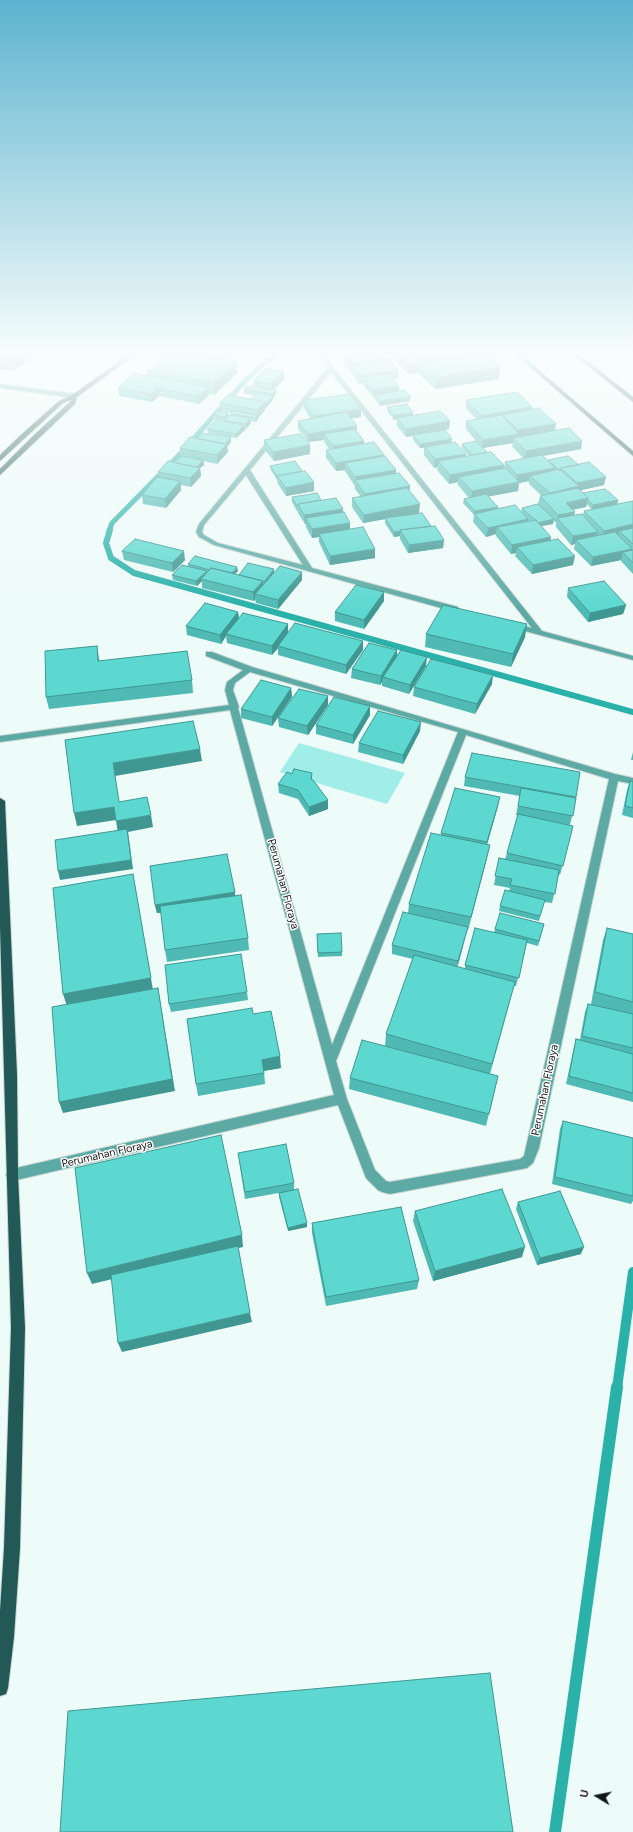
<!DOCTYPE html>
<style>
body{margin:0}
#map{position:relative;width:633px;height:1832px;overflow:hidden;background:#edfbf9;font-family:Figtree,sans-serif}
canvas{display:block}
.north{position:absolute;left:577px;top:1776px;width:40px;height:40px;-webkit-text-stroke:3px #fff;paint-order:stroke;rotate:280deg;font-size:11px;font-weight:700;line-height:16px;text-align:center;color:#121716}
.north::after{content:'';display:block;margin:auto;width:14px;height:18px;background:#121716;clip-path:polygon(50% 0,100% 100%,50% 72%,0 100%)}
</style>
<div id="map">
<canvas width="633" height="1832"></canvas>
<div class="north">U</div>
</div>
<script>
const c = document.querySelector('canvas').getContext('2d');
c.lineJoin = 'round';
function paint(path, color) { c.fillStyle = color; c.fill(path, 'evenodd'); }
const shape = rows => new Path2D(rows.map(r => 'M' + r).join(''));
function trace(path, color, width, dash) { c.strokeStyle = color; c.lineWidth = width; c.lineCap = dash ? 'butt' : 'round'; c.setLineDash(dash || []); c.stroke(path); }
function drawText(font, color, halo, rows, align = 'center') {
  c.font = font + ' Figtree,sans-serif'; c.lineWidth = 3; c.setLineDash([]); c.textBaseline = 'middle'; c.strokeStyle = halo; c.fillStyle = color; for (const [text, x, y, turn = 0] of rows) {
    c.save(); c.translate(x, y); c.rotate((+turn || 0) * Math.PI / 180); c.textAlign = isNaN(turn) ? turn : align; if (halo) c.strokeText(text, 0, 0); c.fillText(text, 0, 0); c.restore();
  }
}
const green = shape([
 [299,743,405,773,387,804,280,772]
]);
const streamFar3 = shape([
 [109,531,112,523,181,453,244,382,264,363,279,354]
]);
const streamFar2 = shape([
 [110,530,106,543,111,558,134,573,633,712]
]);
const streamFar1 = shape([
 [617,1388,633,1272]
]);
const stream = shape([
 [555,1832,617,1387]
]);
const minor = shape([
 [319,354,324,354,333,367,542,631,633,656,633,660,510,627,510,623,513,623,532,628,331,372,250,470,312,568,458,607,458,611,452,611,214,545,199,537,196,532,199,524,328,368,319,354],
 [246,475,303,565,218,543,204,535,202,532,204,525,246,475],
 [0,384,74,394,77,396,74,398,0,388,0,384],
 [206,652,212,652,252,667,615,774,633,778,633,784,618,781,539,1148,533,1163,527,1168,390,1194,382,1192,378,1190,366,1178,338,1105,12,1181,8,1179,6,1175,8,1171,12,1169,334,1095,230,710,0,742,0,736,229,705,225,690,227,682,243,670,206,656,206,652],
 [250,672,458,732,332,1045,238,708,239,707,233,690,235,683,250,672],
 [466,735,609,779,524,1156,520,1159,390,1182,386,1181,375,1170,347,1099,336,1061,466,735]
]);
const primary = shape([
 [130,354,136,354,77,397,75,404,0,475,0,469,34,435,70,402,71,400,63,403,0,461,0,455,23,433,59,401,72,395,130,354],
 [515,354,520,354,633,451,633,456,515,354],
 [573,354,578,354,633,397,633,402,573,354],
 [0,798,5,801,17,1075,18,1175,25,1328,20,1548,14,1637,8,1688,6,1694,0,1696,0,1611,4,1548,11,1328,0,927,0,798]
]);
const wall = shape([
 [0,354,37,354,12,371,0,369],
 [168,354,232,354,232,355,226,360,237,362,237,373,214,395,209,394,209,395,199,404,159,396,152,402,119,396,118,388,148,376,147,371],
 [342,354,392,362,398,378,393,379,399,386,399,391,410,401,380,406,375,399,375,398,374,398,363,385,363,383,359,384,351,373,351,372,341,361],
 [394,354,494,354,493,361,499,379,435,389,420,375,420,372,408,374,394,359],
 [284,379,274,390,276,394,273,398,273,400,265,408,265,410,258,418,258,419,256,422,250,421,251,423,246,429,244,428,245,430,236,438,231,437,231,442,227,447,228,452,217,464,203,461,204,465,200,468,201,476,191,487,181,485,181,490,166,508,143,504,142,495,158,477,158,472,175,463,181,457,180,457,180,448,198,439,231,437,208,433,207,429,225,422,225,421,214,419,214,415,228,413,228,417,231,415,231,413,221,411,220,403,251,399,255,395,244,394,244,389,253,387,253,381],
 [303,400,361,417,351,419,357,426,356,431,364,441,364,443,384,456,396,470,396,473,409,491,419,513,444,540,443,548,408,553,400,539,400,536,394,537,385,523,385,519,363,523,352,507,352,498,361,497,355,489,355,486,345,471,345,470,336,471,326,458,326,450,329,449,324,442,324,440,308,442,298,429,298,421,310,418,304,408],
 [466,400,532,407,532,409,556,424,555,431,582,441,581,449,543,456,548,461,604,485,580,490,583,493,618,500,617,504,633,501,633,574,621,561,621,560,591,566,574,549,575,544,571,545,556,527,556,523,553,520,553,524,541,526,551,540,573,565,532,574,515,556,516,553,511,554,496,536,496,534,486,537,473,522,474,515,463,503,464,499,469,498,458,485,458,482,449,484,437,470,438,467,434,468,424,455,424,448,420,448,413,440,413,436,406,437,397,426,397,419,394,420,387,411,387,407,413,415,449,429,431,433,451,442,466,454,466,456,469,456,462,448,462,444,478,443,466,429,466,421,476,419,466,408],
 [513,443,512,446,524,459,505,462,504,468,483,448],
 [529,481,529,484,542,496,540,496,538,504,522,508,521,512,498,509,498,507,488,496,518,491,519,483],
 [587,504,592,510,584,511,583,515,574,515,573,510,586,507],
 [264,440,310,445,310,454,274,461,264,449],
 [270,466,302,471,314,482,314,491,286,496,278,484,277,480,271,470],
 [292,497,321,500,343,512,350,523,350,529,375,558,330,565,319,542,319,537,312,538,306,527,306,524,305,524,298,513,298,511,297,511,292,502],
 [122,551,185,560,173,572,124,560],
 [188,564,238,571,235,574,239,575,274,569,274,572,302,580,278,609,256,603,255,599,254,601,202,588,202,581,197,586,173,580,172,575,188,566],
 [568,588,626,605,623,614,588,622,567,597],
 [384,592,384,601,364,629,335,621,335,612],
 [238,612,239,619,288,624,288,632,363,641,363,650,346,674,278,655,278,648,272,655,227,643,226,636,221,644,187,635,186,626],
 [426,634,525,637,511,667,425,647],
 [397,650,397,656,426,666,409,694,382,686,382,682,380,685,351,678,352,669],
 [99,659,99,661,192,680,193,693,49,709,46,697],
 [492,684,475,714,413,696,414,687],
 [291,688,292,697,272,726,241,718,241,709],
 [328,696,328,705,308,735,279,727,278,718],
 [370,715,353,744,316,734,316,725],
 [420,731,403,764,358,752,359,743],
 [633,752,633,760,631,760],
 [312,773,312,780,328,809,309,816,298,799,279,793,278,784,292,774],
 [465,777,576,797,570,825,547,820,573,826,560,875,559,874,552,903,544,902,539,921,499,911,500,906,509,891,510,888,494,885,499,858,505,859,507,853,518,815,516,815,520,796,464,786],
 [630,781,633,782,633,818,622,815,627,790],
 [498,806,487,845,487,858,468,930,467,930,457,967,465,969,465,965,494,933,495,929,544,924,538,946,527,943,516,986,514,986,490,1074,498,1076,486,1126,349,1089,350,1078,403,1051,385,1046,386,1034,413,959,392,954,392,945,408,913,409,904,441,835,441,833],
 [155,905,248,938,249,950,167,962,165,950,161,913,157,913],
 [607,928,633,934,633,1102,566,1084,574,1047,576,1039,580,1040,585,1012,588,1004,591,1004,603,940],
 [317,934,342,952,342,956,318,957],
 [247,992,248,1000,171,1012,169,1004],
 [253,1014,281,1068,264,1071,265,1084,198,1096,196,1084],
 [563,1121,633,1138,633,1201,631,1204,552,1184,560,1129],
 [239,1160,294,1183,294,1190,307,1227,288,1231,279,1197,279,1193,284,1192,245,1199],
 [518,1202,581,1254,537,1265,516,1209],
 [415,1211,522,1257,433,1281,413,1221],
 [312,1223,419,1280,417,1289,326,1306,312,1233]
]);
const shadedWall = shape([
 [19,354,37,354,12,371,10,360],
 [224,354,232,354,232,355,222,364,221,356],
 [470,354,494,354,493,361,428,371,429,359],
 [392,358,391,366,352,366,352,364],
 [237,362,237,373,214,395,213,383],
 [421,364,420,372,408,374,408,366],
 [500,367,499,379,435,389,436,378],
 [398,370,398,378,368,382,364,377,363,383,359,384,360,376],
 [284,371,284,379,272,392,271,384],
 [399,386,399,394,375,395,375,398,374,398,374,390],
 [208,387,209,395,199,404,199,396],
 [158,388,159,396,152,402,151,394],
 [276,390,276,394,273,398,273,394],
 [273,396,273,400,266,408,265,404],
 [411,397,410,401,380,406,380,401],
 [265,402,265,410,258,418,258,419,256,422,256,418,258,415,258,410],
 [532,407,531,416,502,415,501,421,480,424,481,416],
 [361,409,361,417,314,424,314,416],
 [228,413,228,417,225,421,224,417],
 [413,413,413,417,397,418,397,419,394,420,394,415],
 [250,418,251,423,246,429,246,424],
 [450,421,449,429,406,437,406,429],
 [556,424,554,432,513,438,513,443,482,448,483,440,517,434,518,430],
 [244,425,245,430,236,438,236,434],
 [357,426,356,434,324,434,324,440,308,442,308,434],
 [231,437,231,442,227,447,228,452,217,464,217,455],
 [452,439,451,443,420,448,420,444],
 [364,441,364,449,333,455,333,446],
 [582,441,581,449,525,459,526,451],
 [310,445,310,454,274,461,273,452],
 [466,454,465,463,438,461,438,467,434,468,435,459],
 [384,455,384,463,345,463,345,470,336,471,336,463],
 [203,460,204,465,200,468,201,476,191,487,190,478,196,468],
 [504,465,503,474,459,477,458,482,449,484,450,475],
 [555,468,553,476,530,476,529,481,519,483,518,491,471,500,472,491,516,483,517,475],
 [396,470,396,479,355,480,355,477],
 [606,477,604,485,578,491,549,502,550,493,577,487,577,483],
 [180,481,181,490,166,508,165,499],
 [314,482,314,491,286,496,286,488],
 [410,486,409,495,365,503,365,494],
 [588,498,586,507,564,511,566,503],
 [618,500,617,505,592,510,593,505],
 [420,504,419,513,363,523,364,515],
 [498,507,497,511,475,514,475,511],
 [343,509,343,518,306,518,306,524,305,524,304,515],
 [575,512,573,520,558,519,558,515],
 [528,519,527,528,497,527,496,534,486,537,488,528],
 [554,519,553,524,536,527,537,523],
 [350,523,350,531,319,534,319,537,312,538,312,529],
 [633,524,633,533,619,531,618,536,602,539,604,531],
 [400,531,400,536,394,537,394,532],
 [598,532,596,541,576,540,575,544,571,545,573,536],
 [551,537,550,546,517,547,516,553,511,554,512,545],
 [444,540,443,548,408,553,409,545],
 [375,549,375,558,330,565,330,556],
 [632,549,630,557,623,552,621,560,591,566,593,557],
 [184,551,185,560,173,572,172,563],
 [575,556,573,565,532,574,533,565],
 [237,567,238,571,231,579,231,575],
 [274,569,274,573,265,587,264,582],
 [207,571,207,575,201,579,202,581,197,586,196,581],
 [302,572,302,580,278,609,278,600],
 [263,581,263,590,255,594,255,599,254,601,253,592],
 [384,592,384,601,364,629,364,620],
 [626,605,623,614,588,622,590,613],
 [238,612,239,620,226,634,226,636,221,644,220,635],
 [288,624,288,633,278,646,278,648,272,655,272,646],
 [527,624,525,637,511,667,513,654],
 [363,641,363,650,346,674,346,665],
 [97,646,99,659,100,674,98,661],
 [397,650,397,659,383,677,382,682,380,685,381,676],
 [427,657,426,666,409,694,410,685],
 [493,675,492,684,475,714,477,704],
 [291,688,292,697,272,726,272,717],
 [328,696,328,705,308,735,307,726],
 [370,706,370,715,353,744,353,735],
 [421,722,420,731,403,764,403,755],
 [200,749,202,761,115,776,122,814,113,763],
 [500,797,498,806,485,851,487,842],
 [328,800,328,809,309,816,309,807],
 [114,807,116,820,77,826,74,813],
 [151,815,153,827,128,832,133,869,60,880,58,871,118,833,116,821],
 [490,845,487,858,468,930,471,917],
 [133,874,153,990,67,1006,63,994],
 [235,892,235,901,157,913,155,905],
 [468,927,466,935,457,969,458,961],
 [158,988,175,1091,63,1113,59,1102],
 [280,1056,281,1068,263,1071,262,1060],
 [307,1223,307,1227,288,1231,288,1228],
 [242,1235,243,1247,92,1284,87,1273],
 [525,1247,522,1257,433,1281,435,1271],
 [584,1247,581,1254,537,1265,540,1258],
 [250,1313,252,1322,122,1352,118,1343]
]);
const building = shape([
 [0,354,19,354,10,360,0,358,0,354],
 [168,354,192,354,237,362,213,383,147,371,168,354],
 [208,354,224,354,221,356,208,354],
 [342,354,388,354,392,358,352,364,342,354],
 [397,354,417,354,425,363,421,363,421,364,408,366,397,354],
 [424,354,470,354,429,359,424,354],
 [481,354,485,354,500,367,436,378,421,363,481,354],
 [390,360,398,370,360,376,351,365,390,360],
 [266,368,284,371,271,384,253,381,266,368],
 [134,373,208,387,199,396,158,388,151,394,118,388,134,373],
 [388,374,399,386,374,390,364,377,388,374],
 [247,386,276,390,273,394,244,389,247,386],
 [405,390,411,397,380,401,375,395,405,390],
 [517,392,532,407,481,416,466,400,517,392],
 [257,393,273,396,265,404,265,402,251,399,257,393],
 [350,394,361,409,314,416,303,400,350,394],
 [228,395,265,402,258,410,220,403,228,395],
 [407,404,413,413,394,415,387,407,407,404],
 [539,408,556,424,518,430,502,415,539,408],
 [217,411,228,413,224,417,214,415,217,411],
 [233,411,258,415,256,418,231,414,233,411],
 [440,411,450,421,406,429,397,418,440,411],
 [346,412,357,426,308,434,298,421,346,412],
 [229,415,250,418,246,424,225,421,229,415],
 [501,415,519,434,483,440,466,421,501,415],
 [216,420,244,425,236,434,207,429,216,420],
 [569,428,582,441,526,451,513,438,569,428],
 [355,429,364,441,333,446,324,434,355,429],
 [445,430,452,439,420,444,413,435,445,430],
 [202,433,231,437,226,444,198,439,202,433],
 [300,434,310,445,273,452,264,440,300,434],
 [190,437,227,444,217,455,180,448,190,437],
 [476,441,487,452,473,455,462,444,476,441],
 [374,442,384,455,336,463,326,450,374,442],
 [455,442,466,454,435,459,425,447,455,442],
 [491,452,504,465,450,475,438,461,491,452],
 [542,455,555,468,517,475,505,462,542,455],
 [182,456,203,460,197,467,176,463,182,456],
 [385,456,396,470,355,477,345,463,385,456],
 [568,456,579,465,561,468,560,471,548,460,568,456],
 [168,461,200,468,190,478,158,472,168,461],
 [295,461,302,471,277,476,270,466,295,461],
 [589,462,606,477,577,483,561,468,589,462],
 [506,468,519,482,472,491,459,477,506,468],
 [559,469,579,486,550,493,530,476,559,469],
 [305,471,314,482,286,488,277,476,305,471],
 [399,473,410,486,365,494,355,480,399,473],
 [157,477,180,481,165,499,142,495,157,477],
 [407,488,420,504,364,515,352,498,407,488],
 [578,488,588,498,566,503,575,512,558,515,540,496,578,488],
 [605,489,618,500,593,505,588,500,588,498,583,493,605,489],
 [317,493,321,500,298,504,298,506,297,506,292,497,317,493],
 [486,494,498,507,475,511,464,499,486,494],
 [336,498,343,509,304,515,298,504,336,498],
 [633,501,633,524,604,531,584,511,633,501],
 [538,504,554,519,538,523,536,520,535,520,522,508,538,504],
 [515,505,528,519,488,528,474,514,515,505],
 [344,512,350,523,312,529,306,518,344,512],
 [422,513,431,526,400,530,401,531,394,532,385,518,422,513],
 [582,514,598,532,573,536,557,518,582,514],
 [536,520,551,537,512,545,497,527,536,520],
 [435,526,444,540,409,545,400,530,435,526],
 [363,527,375,549,330,556,319,534,363,527],
 [633,528,633,544,619,531,633,528],
 [615,532,632,549,593,557,576,540,615,532],
 [135,539,184,551,172,563,122,551,135,539],
 [558,539,575,556,533,565,517,547,558,539],
 [633,550,633,563,623,552,633,550],
 [195,556,237,567,232,573,211,568,210,570,188,564,195,556],
 [248,563,274,569,264,582,262,582,263,581,239,575,248,563],
 [182,565,207,571,196,581,172,575,182,565],
 [280,566,302,572,278,600,255,594,280,566],
 [211,568,263,581,253,592,201,579,211,568],
 [604,581,626,605,590,613,568,588,604,581],
 [356,585,384,592,364,620,335,612,356,585],
 [205,603,238,612,220,635,186,626,205,603],
 [443,605,527,624,513,654,426,634,443,605],
 [243,613,288,624,272,646,226,634,243,613],
 [295,623,363,641,346,665,278,646,295,623],
 [369,643,397,650,381,676,352,669,369,643],
 [97,646,98,661,187,651,192,680,46,697,45,651,97,646],
 [401,650,427,657,410,685,383,677,401,650],
 [431,659,493,675,477,704,414,687,431,659],
 [261,680,291,688,272,717,241,709,261,680],
 [299,689,328,696,307,726,278,718,299,689],
 [334,697,370,706,353,735,316,725,334,697],
 [378,711,421,722,403,755,359,743,378,711],
 [193,721,200,749,113,763,119,802,147,797,151,815,116,821,114,807,74,813,65,740,193,721],
 [472,753,580,772,576,797,465,777,472,753],
 [294,769,312,773,311,779,313,780,328,800,309,807,298,790,278,784,287,772,292,774,294,769],
 [630,781,633,782,633,808,625,806,630,781],
 [455,788,500,797,487,842,441,833,455,788],
 [521,788,576,798,573,816,518,806,521,788],
 [518,814,573,826,563,866,507,853,518,814],
 [127,829,131,860,58,871,55,840,127,829],
 [431,833,490,845,471,917,409,904,431,833],
 [227,854,235,892,155,905,150,866,227,854],
 [499,858,559,870,555,894,510,885,512,879,495,876,499,858],
 [133,874,151,978,63,994,53,888,133,874],
 [505,890,545,900,540,916,500,906,505,890],
 [241,895,248,938,165,950,160,906,241,895],
 [403,912,468,927,458,961,392,945,403,912],
 [500,913,544,924,539,941,495,929,500,913],
 [475,928,527,940,519,978,465,965,475,928],
 [607,928,633,934,633,1002,595,992,607,928],
 [341,933,342,952,318,953,317,934,341,933],
 [241,954,247,992,169,1004,165,965,241,954],
 [414,955,515,982,492,1064,386,1034,414,955],
 [158,988,172,1079,59,1102,52,1007,158,988],
 [588,1004,633,1014,633,1048,582,1036,588,1004],
 [252,1008,253,1014,271,1011,280,1056,262,1060,264,1073,196,1084,187,1019,252,1008],
 [576,1039,633,1054,633,1093,569,1076,576,1039],
 [362,1040,498,1076,489,1114,350,1078,362,1040],
 [563,1121,633,1138,633,1196,555,1177,563,1121],
 [221,1135,242,1235,87,1273,75,1168,221,1135],
 [286,1144,294,1183,245,1192,238,1153,286,1144],
 [298,1189,307,1223,288,1228,279,1193,298,1189],
 [502,1189,525,1247,435,1271,415,1211,502,1189],
 [560,1191,584,1247,540,1258,518,1202,560,1191],
 [401,1207,419,1280,326,1297,312,1223,401,1207],
 [238,1246,250,1313,118,1343,111,1275,238,1246],
 [490,1673,513,1832,60,1832,68,1711,490,1673]
]);
const streetNames = [
 ["Perumahan Floraya",283,884,75],
 ["Perumahan Floraya",545,1090,-78],
 ["Perumahan Floraya",107,1154,-13]
];
paint(green, '#a1ede7');
trace(streamFar3, '#2ab1a9', 5);
trace(streamFar2, '#2ab1a9', 6);
trace(streamFar1, '#2ab1a9', 10);
trace(stream, '#2ab1a9', 12);
trace(minor, '#cad7d5', 2);
trace(primary, '#cad7d5', 2);
paint(minor, '#5daaa4');
paint(primary, '#225956');
paint(wall, '#4fbab3');
paint(shadedWall, '#409792');
paint(building, '#5cd8d0');
trace(building, '#409792', 1);
const sky = c.createLinearGradient(0, 0, 0, 610);
sky.addColorStop(0, '#5cb3cf');
sky.addColorStop(0.58, '#f7fdfc');
sky.addColorStop(1, '#f7fdfc00');
c.fillStyle = sky;
c.fillRect(0, 0, 633, 610);
drawText('11px', '#121716', '#fff', streetNames);
</script>
